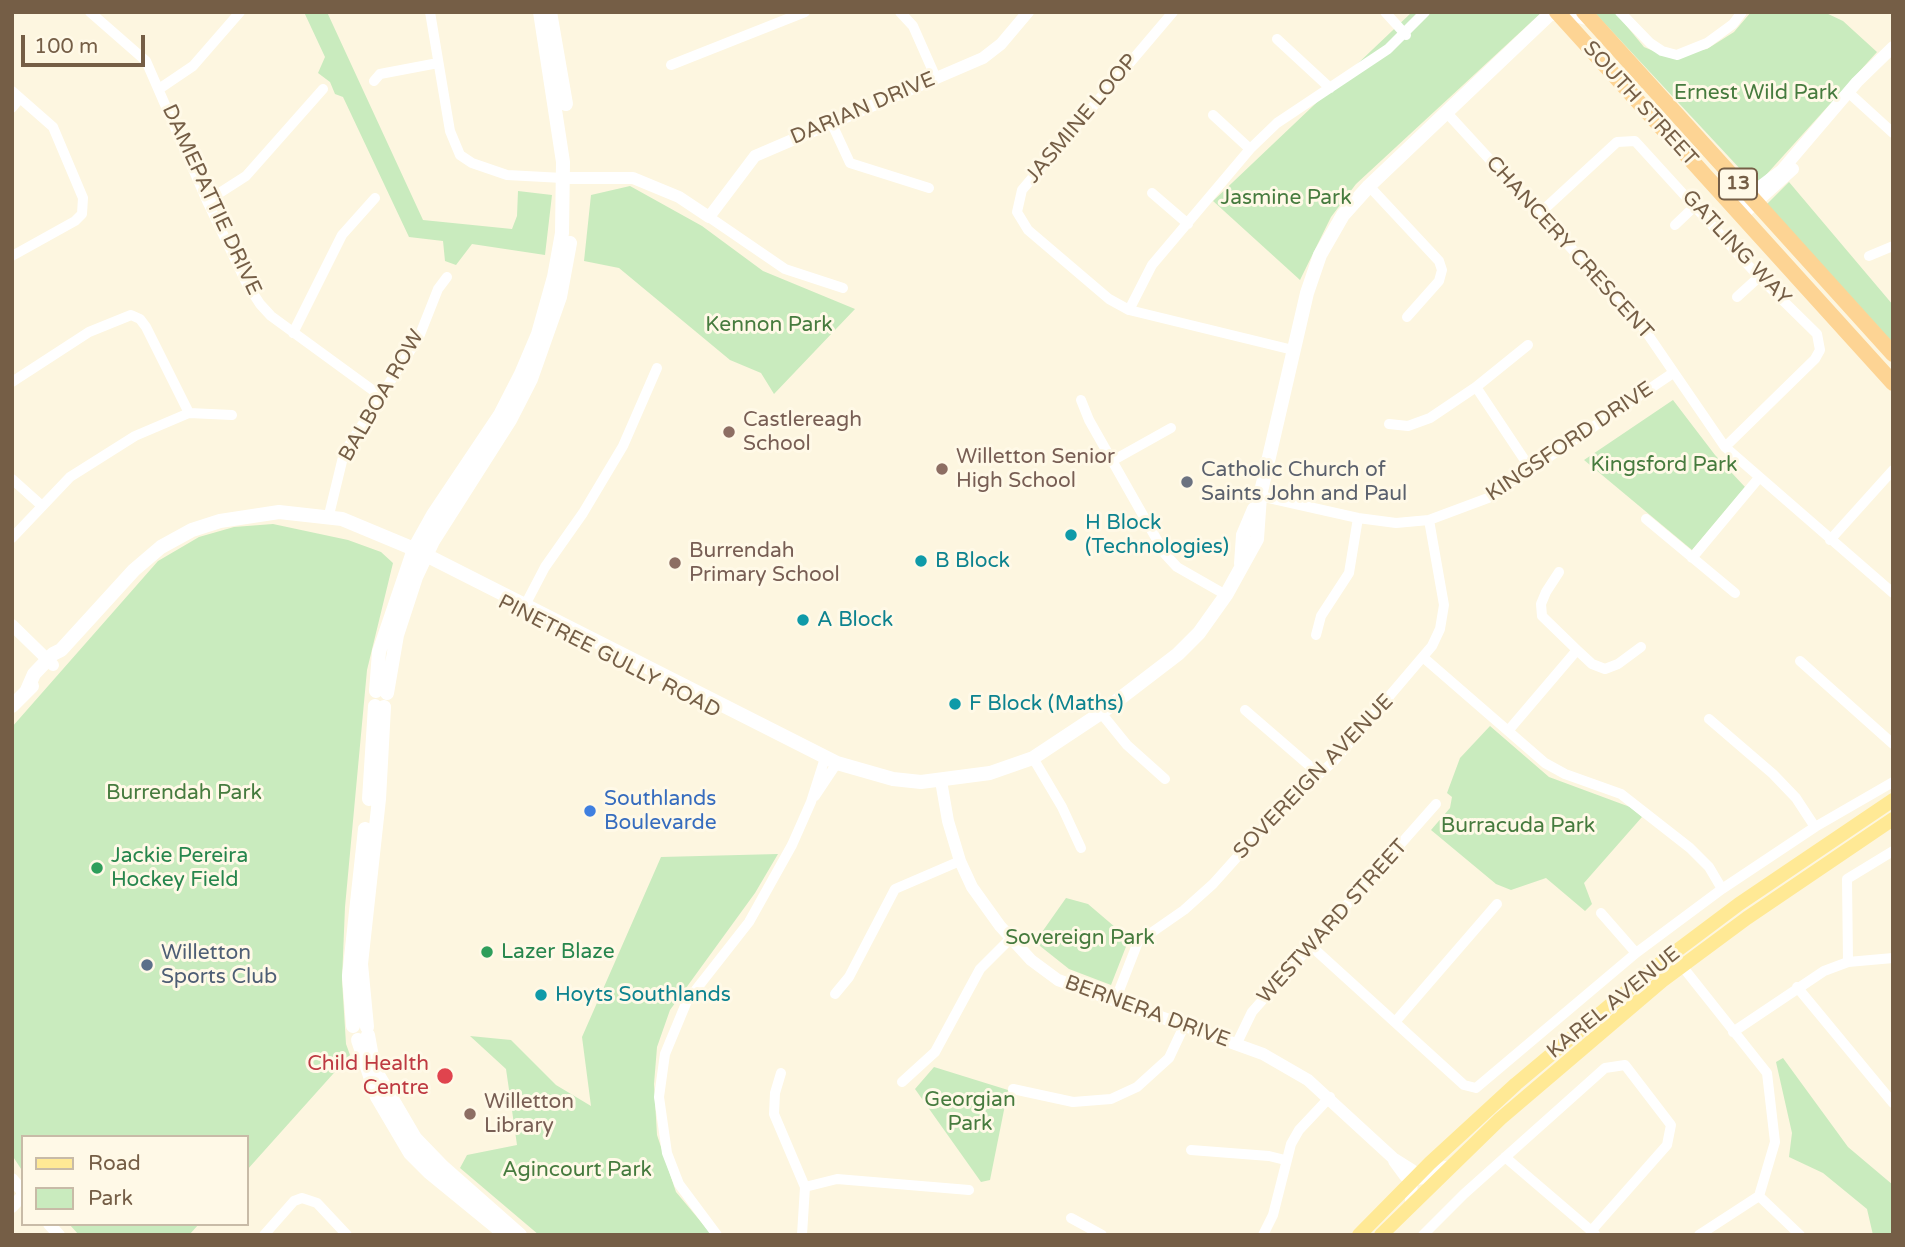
<!DOCTYPE html>
<style>
body{margin:0}
#map{position:relative;width:1905px;height:1247px;overflow:hidden;background:#fdf6e0;font-family:"Varela Round",sans-serif}
canvas{display:block}
.frame{position:absolute;inset:0;border:14px solid #755e46;pointer-events:none}
.legend{position:absolute;left:21px;top:1135px;width:228px;height:91px;box-sizing:border-box;background:#fff9e7;border:2px solid #c8bba7;margin:0;padding:9px 12px;list-style:none;font-size:21px;color:#755e46}
.legend li{display:flex;align-items:center;gap:14px;height:35px}
.legend b{width:35px;border:2px solid #c8bba7}
.scale{position:absolute;left:21px;top:35px;width:124px;height:32px;box-sizing:border-box;border:4px solid #755e46;border-top:0;padding-left:9px;font-size:21px;line-height:24px;white-space:nowrap;color:#755e46;-webkit-text-stroke:5px #fff9e7;paint-order:stroke}
</style>
<div id="map">
<canvas width="1905" height="1247"></canvas>
<div class="frame"></div>
<ul class="legend">
<li><b style="height:9px;background:#ffe995"></b>Road</li>
<li><b style="height:19px;background:#c9ebbe"></b>Park</li>
</ul>
<div class="scale">100 m</div>
</div>
<script>
const c = document.querySelector('canvas').getContext('2d');
c.lineJoin = 'round';
function paint(path, color) { c.fillStyle = color; c.fill(path, 'evenodd'); }
const shape = rows => new Path2D(rows.map(r => 'M' + r).join(''));
function trace(path, color, width, dash) { c.strokeStyle = color; c.lineWidth = width; c.lineCap = dash ? 'butt' : 'round'; c.setLineDash(dash || []); c.stroke(path); }
function drawText(font, color, halo, rows, align = 'center') {
  c.font = font + ' "Varela Round",sans-serif'; c.lineWidth = 6; c.setLineDash([]); c.textBaseline = 'middle'; c.strokeStyle = halo; c.fillStyle = color; for (const [text, x, y, turn = 0] of rows) {
    c.save(); c.translate(x, y); c.rotate((+turn || 0) * Math.PI / 180); c.textAlign = isNaN(turn) ? turn : align; if (halo) c.strokeText(text, 0, 0); c.fillText(text, 0, 0); c.restore();
  }
}
const green = shape([
 [304,12,327,12,423,220,512,229,517,216,518,191,552,195,545,255,472,244,456,265,445,261,443,241,409,237,343,97,335,94,330,82,318,73,325,57],
 [1412,12,1542,12,1356,184,1331,217,1300,280,1213,201],
 [1594,12,1615,12,1644,47,1665,56,1707,49,1734,32,1751,12,1824,12,1843,21,1877,52,1756,186],
 [1789,182,1893,305,1893,343,1767,204],
 [630,186,702,226,763,271,855,309,774,394,761,373,730,360,619,268,584,261,591,195],
 [1673,400,1715,455,1745,487,1692,550,1584,460],
 [273,524,348,540,381,552,393,563,367,670,345,907,342,980,346,1044,350,1055,247,1170,247,1137,23,1137,23,1172,12,1155,12,727,158,561,199,537,234,527],
 [1490,726,1549,777,1630,807,1642,817,1584,883,1592,904,1585,911,1546,878,1511,890,1496,884,1431,830,1450,808,1452,797,1447,793,1460,758],
 [778,854,755,893,670,1010,657,1047,654,1084,657,1135,676,1192,712,1235,539,1235,460,1168,467,1155,517,1145,506,1069,470,1036,511,1040,556,1085,591,1106,582,1037,661,857],
 [1066,898,1088,904,1129,939,1111,985,1069,969,1035,942],
 [1783,1058,1848,1147,1893,1185,1893,1235,1873,1235,1867,1209,1823,1173,1789,1157,1792,1133,1776,1062],
 [934,1067,1008,1090,990,1180,981,1182,915,1089],
 [69,1224,199,1224,189,1235,79,1235]
]);
const minor = shape([
 [90,12,146,61,207,201,247,284,260,304,271,316,382,397],
 [430,12,450,131,460,155,472,163,507,175,563,178],
 [900,12,913,26,936,78],
 [1173,12,1022,190,1017,212,1028,230,1109,299,1129,310,1293,350],
 [1385,12,1406,35],
 [1620,12,1650,43,1662,51,1677,55,1707,43,1733,24,1742,12],
 [1277,39,1330,88],
 [671,65,805,12],
 [374,81,380,74,438,63],
 [159,89,193,66,240,12],
 [12,91,53,127,83,198,82,214,75,221,12,256],
 [1848,92,1893,133],
 [12,108,20,98],
 [1447,113,1640,323,1725,447,1893,593],
 [1213,115,1250,149],
 [831,122,850,163,929,188],
 [1369,186,1439,261,1442,270,1439,281,1407,317],
 [1152,193,1188,224],
 [207,201,246,176,323,89],
 [1540,213,1617,142,1635,141,1759,277,1817,334,1820,350,1815,359,1725,447],
 [709,217,785,269,843,288],
 [1675,225,1696,205],
 [1869,256,1893,246],
 [1737,297,1759,277],
 [1129,310,1152,265,1250,149,1277,123,1388,49,1425,12],
 [293,333,342,235,375,198],
 [12,382,89,332,131,315,140,319,146,327,189,413],
 [1476,387,1528,345],
 [1081,400,1089,420,1165,554,1177,567,1226,595],
 [1389,424,1408,426,1430,418,1476,387,1532,471],
 [1112,461,1171,428],
 [12,479,41,505],
 [1260,496,1358,518,1396,523,1429,520,1488,498,1673,373],
 [328,519,344,453,419,337,438,289,447,277],
 [1646,519,1735,593],
 [12,538,70,477,135,436,189,413,232,415],
 [1830,540,1893,470],
 [1692,558,1758,479],
 [1559,572,1546,592,1541,604,1542,616,1577,650,1592,664,1605,669,1618,664,1641,647],
 [523,609,545,567,583,513,623,446,657,368],
 [1316,635,1321,616,1349,573,1358,518],
 [1424,658,1545,763,1565,774,1621,794,1690,848,1709,867,1722,889],
 [1800,661,1893,744],
 [1245,710,1319,774],
 [1101,713,1127,745,1165,779],
 [1709,719,1773,774,1796,798,1815,827],
 [1508,731,1577,650],
 [1033,758,1062,807,1081,848],
 [815,796,837,763],
 [1601,913,1636,953],
 [1311,946,1464,1085,1476,1088,1636,953,1722,889,1815,827,1893,782],
 [1848,962,1847,879,1893,851],
 [1682,966,1767,1073,1775,1142,1759,1196,1699,1235],
 [1797,987,1893,1103],
 [835,994,849,977,895,889,960,861],
 [1115,1001,1138,942,1184,910,1213,884,1282,807,1334,761,1432,646,1440,629,1444,605,1429,520],
 [1395,1022,1497,904],
 [1733,1032,1824,971,1848,962,1893,958],
 [1236,1045,1252,1012,1436,804],
 [781,1073,775,1093,774,1114,805,1187,802,1235],
 [902,1082,935,1052,980,969,1010,939],
 [1013,1089,1073,1102,1111,1099,1137,1087,1169,1058,1185,1024],
 [1191,1150,1269,1156,1285,1160],
 [1505,1157,1595,1234],
 [805,1187,837,1179,969,1190],
 [1759,1196,1800,1235],
 [1071,1218,1102,1235],
 [264,1235,294,1201,302,1198,317,1203,347,1235],
 [717,1235,679,1184,667,1153,659,1097,665,1054,687,1001,749,922,792,845,811,802,825,758],
 [1263,1235,1273,1215,1291,1144,1299,1130,1330,1097],
 [1423,1235,1464,1194,1605,1068,1625,1065,1671,1125,1667,1145,1592,1230]
]);
const tertiary = shape([
 [563,178,633,178,679,197,709,217,755,156,983,58,1001,44,1028,12],
 [1733,207,1782,170,1857,82,1893,47],
 [1741,216,1793,169],
 [12,625,53,665],
 [941,781,948,821,960,861,972,887,1000,926,1031,960,1058,980,1263,1054,1308,1080,1393,1158,1412,1170,1411,1205],
 [1394,1161,1405,1176,1414,1179,1427,1178,1445,1167],
 [12,1179,23,1192],
 [12,1207,23,1195],
 [49,1224,59,1235]
]);
const secondary = shape([
 [550,12,566,104],
 [1241,564,1243,535,1254,509],
 [27,690,34,674,53,654,61,650,134,570,161,547,192,530,220,521,279,512,342,519,414,549,837,763,893,779,921,782,990,773,1033,758,1101,713,1178,654,1199,633,1226,595,1257,539,1260,496,1307,293,1320,255,1343,215,1369,186,1550,14,1568,13,1590,19],
 [376,691,379,652,414,549,433,515,500,415,521,374,538,334,554,277,562,233,563,162,540,12],
 [387,693,397,635,416,577,433,541,510,420,531,379,560,297,570,243],
 [12,706,32,686],
 [369,799,375,706],
 [353,1026,349,976,365,829],
 [367,1027,361,964,379,799,384,707],
 [368,1035,374,1068,415,1138,443,1167,520,1235],
 [358,1040,377,1097,410,1153,429,1172,506,1235]
]);
const primary = shape([
 [1359,1235,1430,1163,1516,1084,1659,964,1739,904,1893,800],
 [1381,1235,1500,1119,1662,981,1747,918,1893,819]
]);
const trunk = shape([
 [1557,12,1893,383],
 [1584,12,1893,354]
]);
const markers = [
 [729,432,7,"#8d6e63"],
 [942,469,7,"#8d6e63"],
 [1187,482,7,"#6b7280"],
 [1071,535,7,"#0f9aa8"],
 [921,561,7,"#0f9aa8"],
 [675,563,7,"#8d6e63"],
 [803,620,7,"#0f9aa8"],
 [955,704,7,"#0f9aa8"],
 [590,811,7,"#3f7fe0"],
 [97,868,7,"#2e9e5b"],
 [487,952,7,"#2e9e5b"],
 [147,965,7,"#5c6f8a"],
 [541,995,7,"#0f9aa8"],
 [445,1076,9,"#e0444e"],
 [470,1114,7,"#8d6e63"]
];
const shields = [
 [1738,184,38]
];
const shieldNames = [
 ["13",1738,184]
];
const parkNames = [
 ["Ernest Wild Park",1756,93],
 ["Jasmine Park",1286,198],
 ["Kennon Park",769,325],
 ["Kingsford Park",1664,465],
 ["Burrendah Park",184,793],
 ["Burracuda Park",1518,826],
 ["Sovereign Park",1080,938],
 ["Georgian",970,1100],
 ["Park",970,1124],
 ["Agincourt Park",577,1170]
];
const streetNames = [
 ["SOUTH STREET",1640,104,48],
 ["DARIAN DRIVE",863,109,-23],
 ["JASMINE LOOP",1082,119,-50],
 ["DAMEPATTIE DRIVE",211,200,65],
 ["CHANCERY CRESCENT",1569,248,48],
 ["GATLING WAY",1736,248,47],
 ["BALBOA ROW",382,396,-60],
 ["KINGSFORD DRIVE",1570,442,-34],
 ["PINETREE GULLY ROAD",609,657,27],
 ["SOVEREIGN AVENUE",1314,777,-46],
 ["WESTWARD STREET",1333,922,-48],
 ["KAREL AVENUE",1614,1003,-39],
 ["BERNERA DRIVE",1147,1012,20]
];
const educationNames = [
 ["Castlereagh",743,420],
 ["School",743,444],
 ["Willetton Senior",956,457],
 ["High School",956,481],
 ["Burrendah",689,551],
 ["Primary School",689,575],
 ["Willetton",484,1102],
 ["Library",484,1126]
];
const worshipNames = [
 ["Catholic Church of",1201,470],
 ["Saints John and Paul",1201,494]
];
const cultureNames = [
 ["H Block",1085,523],
 ["(Technologies)",1085,547],
 ["B Block",935,561],
 ["A Block",817,620],
 ["F Block (Maths)",969,704],
 ["Hoyts Southlands",555,995]
];
const shopNames = [
 ["Southlands",604,799],
 ["Boulevarde",604,823]
];
const leisureNames = [
 ["Jackie Pereira",111,856],
 ["Hockey Field",111,880],
 ["Lazer Blaze",501,952]
];
const serviceNames = [
 ["Willetton",161,953],
 ["Sports Club",161,977]
];
const healthNames = [
 ["Child Health",429,1064],
 ["Centre",429,1088]
];
paint(green, '#c9ebbe');
trace(minor, '#fff', 10);
trace(tertiary, '#fff', 12);
trace(secondary, '#fff', 14);
trace(primary, '#ffe995', 14);
trace(trunk, '#fdd494', 16);
for (const [x, y, r, color] of markers) { const dot = new Path2D(); dot.arc(x, y, r, 0, 2 * Math.PI); c.fillStyle = color; c.fill(dot); trace(dot, '#fff9e7', 2.5); }
for (const [x, y, w] of shields) { const box = new Path2D(); box.roundRect(x - w / 2, y - 15.5, w, 31, 5); c.fillStyle = '#fff9e7'; c.fill(box); trace(box, '#755e46', 2); }
drawText('bold 19px', '#755e46', null, shieldNames);
drawText('21px', '#467b3e', '#fff9e7', parkNames);
drawText('21px', '#755e46', '#fff9e7', streetNames);
drawText('21px', '#785e54', '#fff9e7', educationNames, 'left');
drawText('21px', '#5b616d', '#fff9e7', worshipNames, 'left');
drawText('21px', '#0d838f', '#fff9e7', cultureNames, 'left');
drawText('21px', '#366cbe', '#fff9e7', shopNames, 'left');
drawText('21px', '#27864d', '#fff9e7', leisureNames, 'left');
drawText('21px', '#4e5e75', '#fff9e7', serviceNames, 'left');
drawText('21px', '#be3a42', '#fff9e7', healthNames, 'right');
</script>
